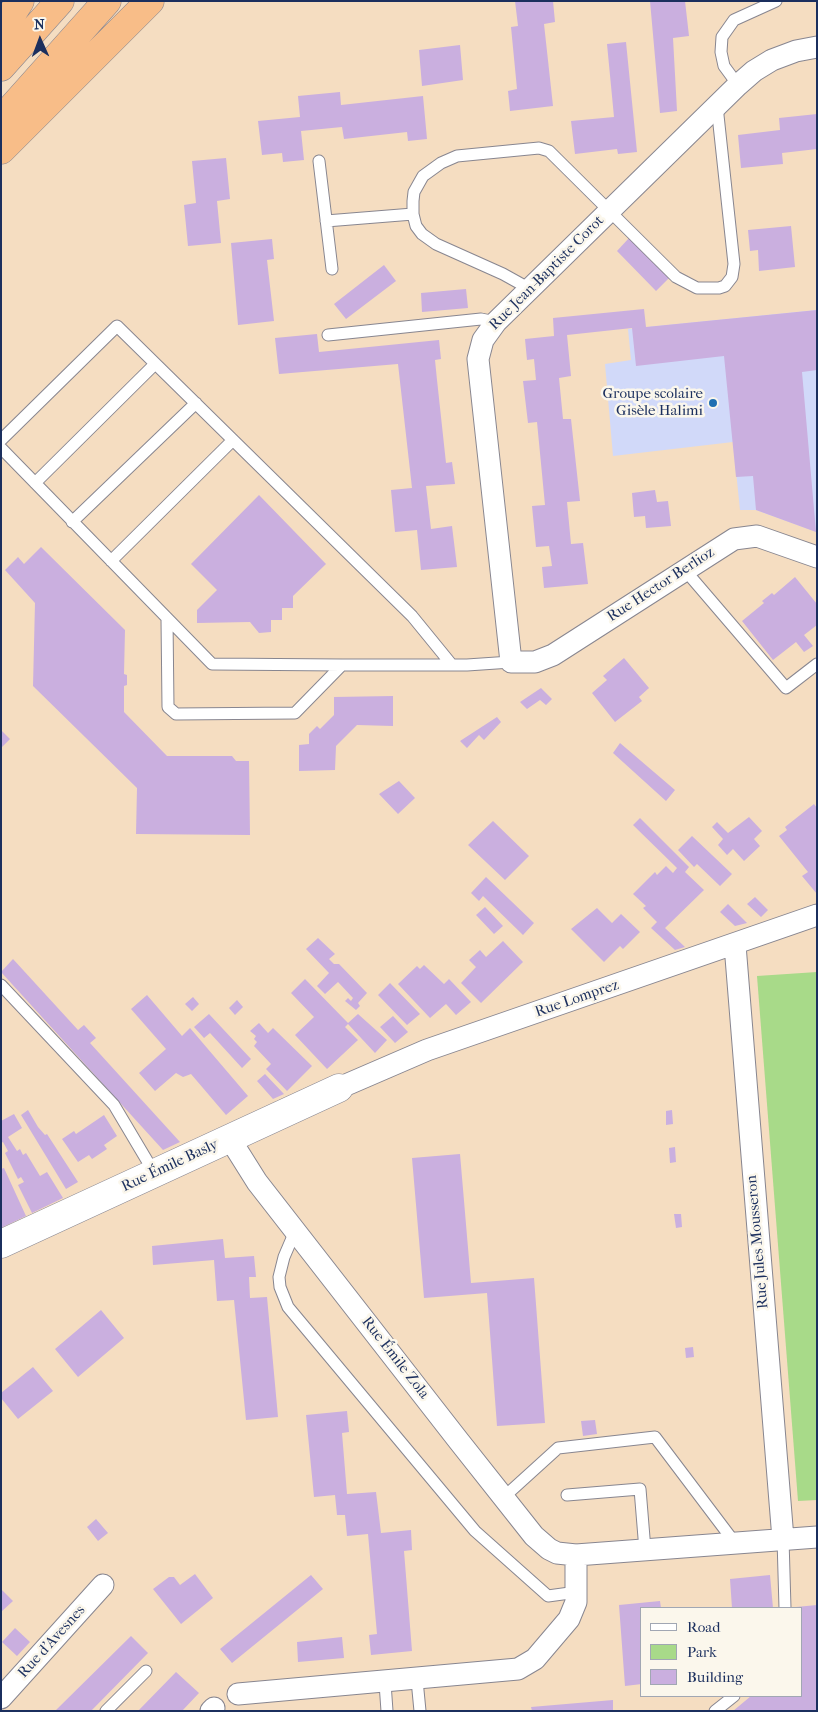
<!DOCTYPE html>
<meta charset="utf-8">
<style>
body{margin:0}
#map{position:relative;width:818px;height:1712px;overflow:hidden;background:#f5ddc1;font-family:"IM FELL French Canon",serif}
canvas{display:block}
.frame{position:absolute;inset:0;border:2px solid #1b2f5e;pointer-events:none}
.legend{position:absolute;left:640px;top:1607px;width:162px;height:90px;box-sizing:border-box;background:#fbf7ec;border:1px solid #a1a7b3;margin:0;padding:6px 9px;list-style:none;font-size:15px;color:#1b2f5e}
.legend li{display:flex;align-items:center;gap:10px;height:25px}
.legend b{width:25px;border:1px solid #a1a7b3}
.north{position:absolute;left:15px;top:15px;width:50px;height:50px;-webkit-text-stroke:4px #fbf7ec;paint-order:stroke;rotate:358deg;font-size:14px;font-weight:700;line-height:20px;text-align:center;color:#1b2f5e}
.north::after{content:'';display:block;margin:auto;width:18px;height:22px;background:#1b2f5e;clip-path:polygon(50% 0,100% 100%,50% 72%,0 100%)}
</style>
<div id="map">
<canvas width="818" height="1712"></canvas>
<div class="frame"></div>
<ul class="legend">
<li><b style="height:6px;background:#fff"></b>Road</li>
<li><b style="height:14px;background:#a8da89"></b>Park</li>
<li><b style="height:14px;background:#caafdf"></b>Building</li>
</ul>
<div class="north">N</div>
</div>
<script>
const c = document.querySelector('canvas').getContext('2d');
c.lineJoin = 'round';
function paint(path, color) { c.fillStyle = color; c.fill(path, 'evenodd'); }
const shape = rows => new Path2D(rows.map(r => 'M' + r).join(''));
function trace(path, color, width, dash) { c.strokeStyle = color; c.lineWidth = width; c.lineCap = dash ? 'butt' : 'round'; c.setLineDash(dash || []); c.stroke(path); }
function drawText(font, color, halo, rows, align = 'center') {
  c.font = font + ' "IM FELL French Canon",serif'; c.lineWidth = 5; c.setLineDash([]); c.textBaseline = 'middle'; c.strokeStyle = halo; c.fillStyle = color; for (const [text, x, y, turn = 0] of rows) {
    c.save(); c.translate(x, y); c.rotate((+turn || 0) * Math.PI / 180); c.textAlign = isNaN(turn) ? turn : align; if (halo) c.strokeText(text, 0, 0); c.fillText(text, 0, 0); c.restore();
  }
}
const built = shape([
 [817,310,817,532,756,510,740,510,733,442,613,456,605,364,631,360,628,329]
]);
const green = shape([
 [817,972,817,1500,798,1501,757,976]
]);
const building = shape([
 [515,1,553,1,555,22,544,24,553,106,510,111,508,91,517,89,511,27,518,26],
 [650,1,685,1,689,36,673,38,677,111,660,113],
 [626,42,637,152,618,154,617,149,575,154,571,121,614,117,607,44],
 [460,45,463,80,422,86,419,50],
 [340,92,341,105,423,96,427,139,408,141,407,132,344,139,342,127,301,131,304,160,283,162,282,153,262,155,258,121,300,117,298,96],
 [817,114,817,149,782,153,783,164,741,168,738,135,780,130,779,118],
 [226,158,230,199,217,201,221,243,188,246,184,205,196,203,192,161],
 [791,226,795,267,759,271,758,250,750,251,748,230],
 [629,238,669,278,656,291,617,251],
 [272,239,274,259,267,260,274,321,238,325,231,243],
 [384,265,396,281,346,319,334,304],
 [466,289,468,308,422,312,421,293],
 [644,309,646,327,817,310,817,370,802,372,816,532,756,510,753,476,736,477,724,356,636,366,632,328,567,335,571,376,559,378,563,419,571,419,580,501,567,502,571,544,583,543,588,584,544,588,542,567,552,566,549,546,536,547,532,506,545,505,537,422,528,423,523,381,536,380,534,359,527,360,525,339,554,336,553,318],
 [317,334,319,352,439,340,441,359,435,360,437,380,446,463,452,462,455,484,426,486,431,529,452,526,457,567,421,570,417,530,395,532,391,490,412,488,398,364,279,374,275,338],
 [655,490,657,502,668,501,671,526,646,528,645,516,634,517,632,493],
 [259,495,326,564,293,596,293,608,282,608,282,620,271,620,271,632,259,633,250,622,197,623,197,610,217,590,191,564],
 [41,547,125,630,124,674,127,675,127,685,124,686,124,712,167,756,232,756,236,761,249,761,250,835,136,834,137,788,33,686,35,603,5,570,18,557,24,564],
 [795,577,817,604,817,625,804,635,813,646,804,652,796,642,773,660,742,621,764,603,762,601,772,593,774,595],
 [624,658,649,688,639,697,642,701,615,722,592,693,607,680,603,676],
 [541,688,552,699,546,705,540,700,527,709,520,702],
 [393,696,393,726,357,725,336,746,335,770,299,771,299,745,309,744,309,734,317,726,320,729,334,715,334,697],
 [497,717,501,722,484,740,479,735,467,748,460,741],
 [1,730,10,739,1,748],
 [620,743,675,790,666,801,613,753],
 [399,781,415,798,398,814,379,794],
 [814,804,817,808,817,894,802,876,808,872,779,836,787,830,785,827],
 [749,817,762,831,754,839,760,846,744,861,733,849,727,855,718,845,723,839,712,827,717,822,728,833],
 [640,818,689,867,685,872,704,890,665,928,685,947,675,950,651,928,657,922,643,908,646,906,633,894,655,872,657,875,666,866,673,873,677,868,633,825],
 [493,821,529,856,505,880,468,845],
 [692,836,732,874,720,886,697,864,694,867,678,850],
 [486,877,534,923,523,935,483,896,479,901,471,893],
 [755,897,768,910,761,917,747,904],
 [728,904,747,923,735,926,720,912],
 [485,907,503,926,494,934,476,915],
 [597,908,612,923,621,914,640,932,623,949,620,946,604,962,571,929],
 [318,938,335,954,329,959,334,964,339,964,367,993,358,1003,360,1006,356,1010,345,1001,348,998,351,1001,353,998,338,982,325,994,317,986,329,973,306,949],
 [503,941,523,962,481,1003,461,983,476,967,469,960,480,950,486,957],
 [13,959,78,1030,84,1025,96,1038,90,1043,180,1142,163,1150,1,972],
 [424,965,444,984,449,979,471,1002,456,1015,446,1004,430,1018,398,984,417,966,420,969],
 [305,979,348,1023,358,1014,387,1040,375,1053,348,1024,345,1027,358,1040,327,1069,295,1035,314,1017,291,993],
 [390,983,420,1014,407,1025,378,995],
 [147,995,182,1036,190,1028,248,1096,226,1115,191,1074,183,1077,176,1073,155,1091,139,1073,166,1049,131,1009],
 [193,997,199,1004,192,1011,185,1004],
 [237,1000,243,1007,235,1015,229,1008],
 [209,1014,251,1059,242,1068,210,1033,204,1038,194,1027],
 [393,1016,408,1032,395,1043,380,1027],
 [259,1023,268,1033,273,1028,312,1066,287,1091,266,1069,271,1064,254,1046,257,1042,254,1039,256,1036,250,1031],
 [265,1074,284,1094,273,1099,257,1081],
 [28,1110,38,1127,45,1135,47,1134,78,1182,66,1189,21,1115],
 [672,1110,673,1124,666,1125,666,1111],
 [14,1114,22,1128,8,1137,17,1151,20,1149,23,1155,26,1153,40,1176,47,1172,63,1198,32,1213,18,1185,24,1182,21,1177,18,1179,5,1153,8,1151,3,1142,1,1143,1,1121],
 [104,1115,117,1136,104,1145,107,1149,92,1159,89,1155,78,1162,62,1139,74,1131,76,1134],
 [675,1147,676,1162,670,1163,669,1148],
 [460,1154,471,1283,534,1278,545,1423,497,1426,487,1293,424,1298,412,1158],
 [4,1168,26,1216,1,1228,1,1169],
 [674,1214,681,1214,682,1227,676,1228],
 [223,1239,225,1258,254,1256,256,1277,249,1277,250,1298,267,1297,278,1417,246,1420,234,1300,217,1301,214,1260,153,1265,152,1246],
 [101,1310,124,1338,78,1377,55,1349],
 [693,1347,694,1357,686,1358,685,1348],
 [33,1367,53,1391,18,1419,1,1398,1,1393],
 [347,1411,349,1432,342,1433,347,1494,376,1492,381,1533,411,1530,412,1550,404,1551,412,1651,371,1655,369,1635,377,1634,368,1534,347,1536,345,1515,337,1515,335,1495,314,1497,306,1415],
 [595,1420,597,1434,583,1436,581,1421],
 [96,1519,108,1533,98,1541,87,1527],
 [195,1574,213,1598,181,1624,153,1589,169,1577,174,1577,180,1585],
 [311,1575,323,1589,232,1663,220,1649],
 [770,1575,773,1608,732,1608,730,1579],
 [1,1589,13,1601,1,1612],
 [660,1601,661,1608,642,1608,642,1684,625,1686,619,1605],
 [817,1605,817,1711,733,1711,751,1696,802,1696,802,1608,796,1607],
 [15,1628,30,1642,17,1656,2,1642],
 [131,1636,148,1653,91,1711,55,1711],
 [342,1637,344,1658,298,1662,297,1642],
 [176,1672,199,1693,182,1711,138,1711],
 [613,1700,613,1711,532,1711,531,1707]
]);
const service = shape([
 [738,85,724,66,721,52,722,37,734,20,776,1],
 [319,161,332,269],
 [326,221,413,214],
 [530,289,503,274,436,244,422,234,416,226,413,214,413,201,414,192,423,176,441,163,457,156,539,148,549,151,676,277,697,288,719,288,725,286,732,277,734,264,717,106],
 [328,335,481,319,496,322],
 [1,440,117,326,412,616,452,665],
 [1,448,212,664,342,665],
 [35,483,155,364],
 [72,522,196,403],
 [111,561,233,440],
 [684,569,786,688,817,664],
 [167,619,168,707,176,714,295,713,342,665,467,665,511,662],
 [1,985,114,1105,155,1174],
 [296,1229,284,1257,279,1277,280,1287,288,1307,475,1531,548,1596,577,1592],
 [567,1495,640,1489,645,1550],
 [504,1497,558,1448,655,1437,735,1543],
 [783,1539,785,1608],
 [417,1680,420,1711],
 [385,1683,387,1711],
 [106,1711,146,1671],
 [715,1711,734,1696]
]);
const minor = shape([
 [817,47,796,51,772,60,754,71,738,85,496,322,483,340,478,359,511,662,535,662,553,655,734,539,757,536,817,557],
 [735,945,783,1539],
 [339,1088,427,1050,817,915],
 [230,1139,257,1182,458,1440,534,1536,549,1549,557,1553,576,1555,817,1537],
 [238,1694,518,1669,535,1659,569,1619,576,1602,576,1555],
 [1,1698,103,1585],
 [211,1711,214,1708]
]);
const tertiary = shape([
 [1,1244,339,1088]
]);
const motorway = shape([
 [1,31,20,1],
 [1,67,60,1],
 [1,120,107,1],
 [1,150,150,1]
]);
const markers = [
 [713,403,5,"#1f6fb2"]
];
const streetNames = [
 ["Rue Jean-Baptiste Corot",547,273,-45],
 ["Rue Hector Berlioz",661,585,-33],
 ["Rue Lomprez",577,999,-19],
 ["Rue Émile Basly",170,1166,-25],
 ["Rue Jules Mousseron",758,1242,-95],
 ["Rue Émile Zola",395,1358,52],
 ["Rue d'Avesnes",52,1642,-48]
];
const poiNames = [
 ["Groupe scolaire",703,394],
 ["Gisèle Halimi",703,411]
];
paint(built, '#d1d9f9');
paint(green, '#a8da89');
paint(building, '#caafdf');
trace(service, '#888690', 13);
trace(minor, '#888690', 23);
trace(tertiary, '#888690', 29);
trace(motorway, '#888690', 29);
trace(service, '#fff', 11);
trace(minor, '#fff', 21);
trace(tertiary, '#fff', 28);
trace(motorway, '#f8bd88', 28);
for (const [x, y, r, color] of markers) { const dot = new Path2D(); dot.arc(x, y, r, 0, 2 * Math.PI); c.fillStyle = color; c.fill(dot); trace(dot, '#fbf7ec', 2); }
drawText('15px', '#1b2f5e', '#fbf7ec', streetNames);
drawText('15px', '#1b2f5e', '#fbf7ec', poiNames, 'right');
</script>
